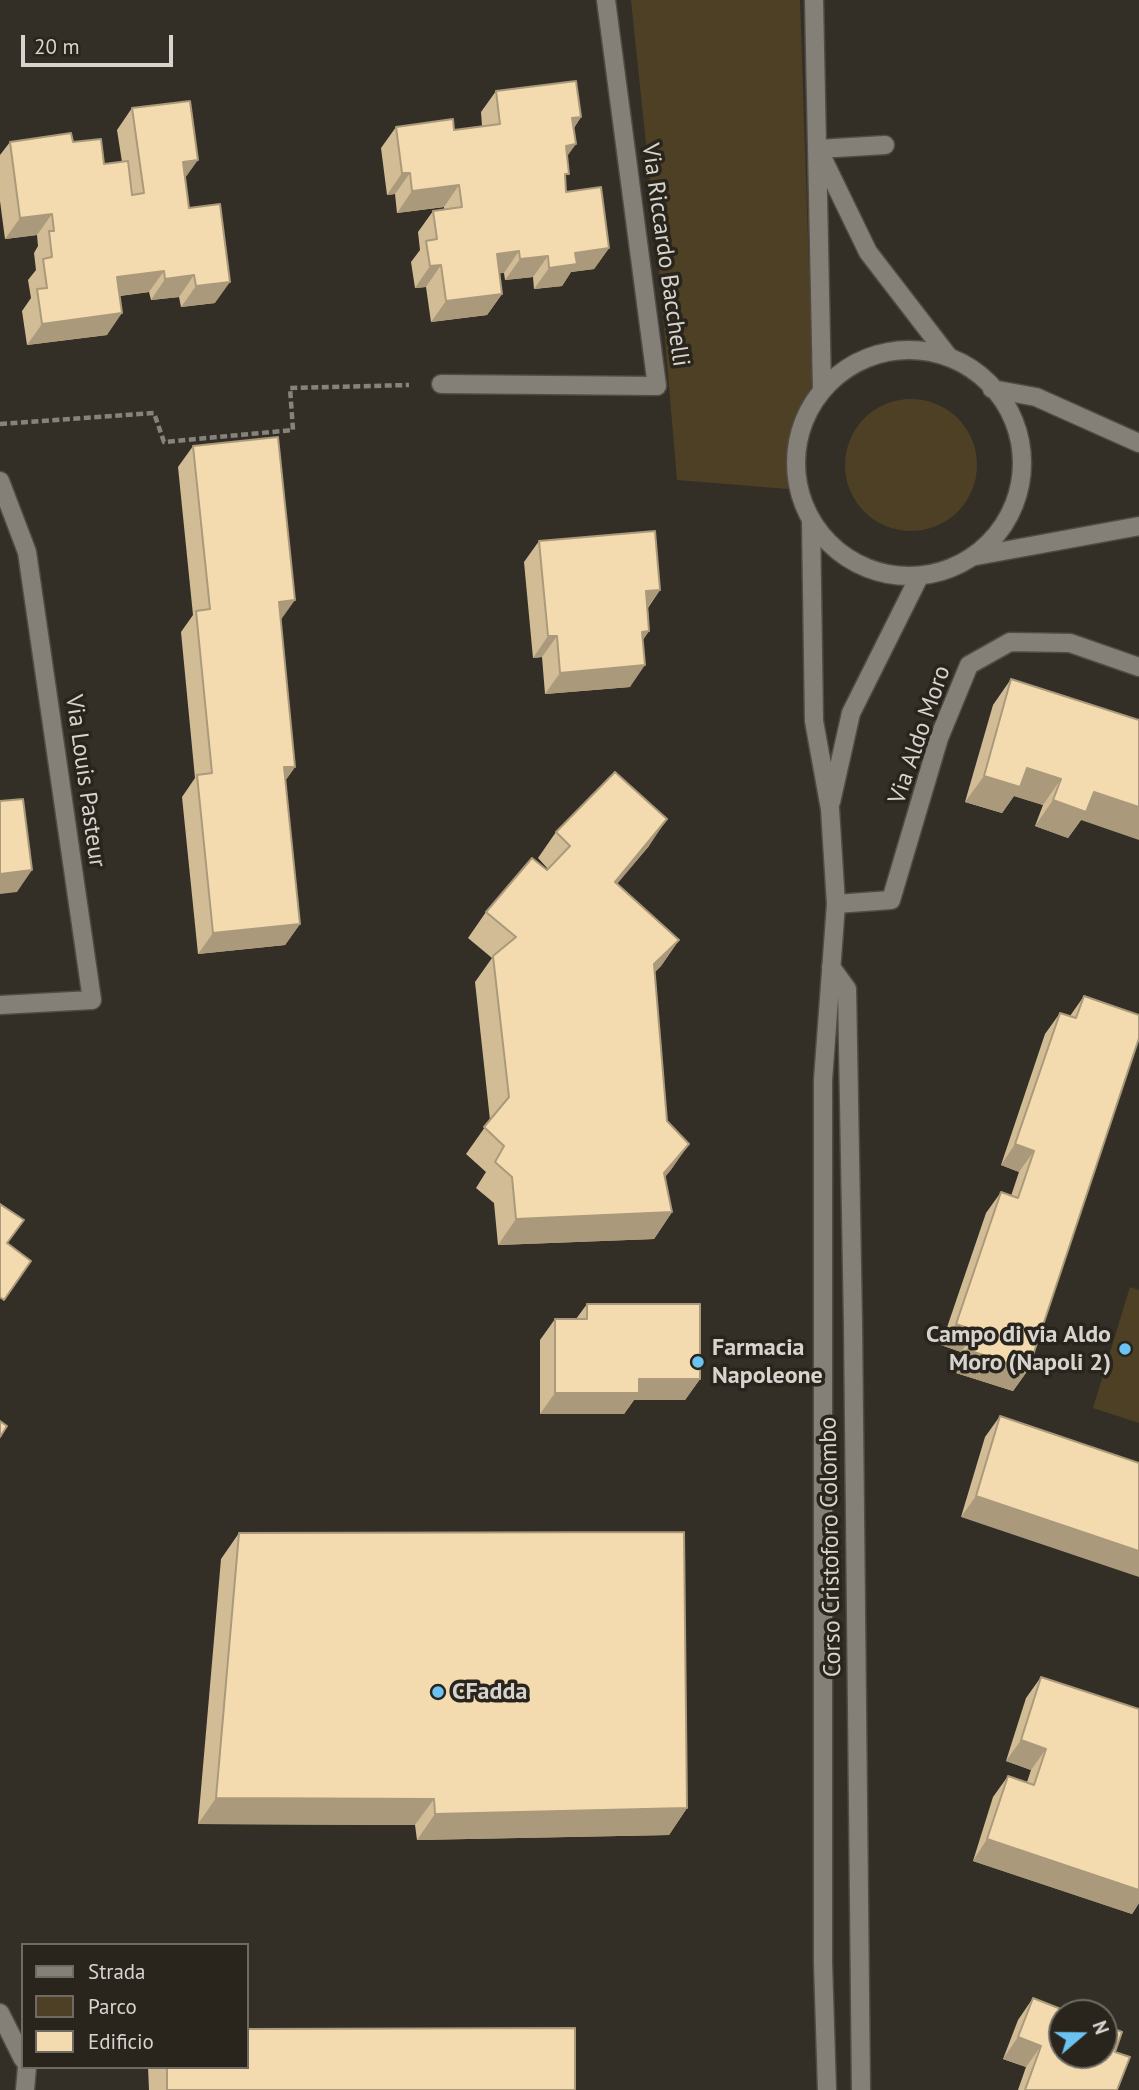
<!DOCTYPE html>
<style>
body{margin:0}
#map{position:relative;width:1139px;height:2090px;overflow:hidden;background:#332f27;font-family:"PT Sans",sans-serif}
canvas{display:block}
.legend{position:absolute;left:21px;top:1943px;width:228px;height:126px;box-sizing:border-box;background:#29251d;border:2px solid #6f6b64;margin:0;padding:9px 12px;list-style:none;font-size:21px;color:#d7d4cf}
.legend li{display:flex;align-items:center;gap:14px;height:35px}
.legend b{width:35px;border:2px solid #6f6b64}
.north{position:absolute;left:1048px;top:1999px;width:70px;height:70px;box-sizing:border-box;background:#29251d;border:2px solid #6f6b64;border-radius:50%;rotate:70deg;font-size:19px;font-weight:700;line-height:28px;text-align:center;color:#d7d4cf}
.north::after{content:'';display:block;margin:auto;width:24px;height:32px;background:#6ac3f1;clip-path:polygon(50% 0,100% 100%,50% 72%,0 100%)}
.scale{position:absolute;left:21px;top:35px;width:152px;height:32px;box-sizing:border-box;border:4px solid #d7d4cf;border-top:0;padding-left:9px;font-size:21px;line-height:24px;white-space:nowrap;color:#d7d4cf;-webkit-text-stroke:5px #29251d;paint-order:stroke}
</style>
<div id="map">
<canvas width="1139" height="2090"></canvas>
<ul class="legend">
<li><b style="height:9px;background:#858077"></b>Strada</li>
<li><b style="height:19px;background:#4d4025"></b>Parco</li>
<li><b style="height:19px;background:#f3dbaf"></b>Edificio</li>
</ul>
<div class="north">N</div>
<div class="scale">20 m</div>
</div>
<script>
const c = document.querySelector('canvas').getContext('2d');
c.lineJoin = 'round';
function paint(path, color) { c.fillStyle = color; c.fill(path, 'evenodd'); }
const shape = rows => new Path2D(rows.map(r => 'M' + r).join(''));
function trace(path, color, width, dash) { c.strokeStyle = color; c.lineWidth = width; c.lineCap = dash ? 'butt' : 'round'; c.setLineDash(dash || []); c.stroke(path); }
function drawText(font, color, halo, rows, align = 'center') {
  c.font = font + ' "PT Sans",sans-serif'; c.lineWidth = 7; c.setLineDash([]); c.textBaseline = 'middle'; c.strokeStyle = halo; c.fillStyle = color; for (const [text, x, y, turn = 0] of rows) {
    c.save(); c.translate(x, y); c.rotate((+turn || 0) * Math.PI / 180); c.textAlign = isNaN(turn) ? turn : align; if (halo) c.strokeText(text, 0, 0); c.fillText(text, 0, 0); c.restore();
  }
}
const green = shape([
 [631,0,800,0,813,387,795,424,788,489,677,480,659,269],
 '845 465a66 66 0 1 1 132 0a66 66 0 1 1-132 0Z',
 [1130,1287,1139,1290,1139,1423,1093,1408]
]);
const path = shape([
 [0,424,154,413,164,442,293,430,290,388,409,385]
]);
const service = shape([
 [818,149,885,145]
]);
const minor = shape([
 [441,384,657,386,606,0],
 [0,481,27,552,92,1000,0,1005],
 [836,904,891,900,939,738,969,665,1010,642,1070,643,1139,667],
 [0,2013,23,2059],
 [25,2090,27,2067]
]);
const tertiary = shape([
 [814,0,822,390],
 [821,155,868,252,948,356],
 '796 463a113 113 0 1 1 226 0a113 113 0 1 1-226 0Z',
 [992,389,1036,397,1139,443],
 [811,520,814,721,830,809,836,904,823,1080,823,1963,827,2090],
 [976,556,1139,526],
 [831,802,851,713,919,577],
 [831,967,847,989,853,1324,861,2090]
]);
const wall = shape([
 [496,91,581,117,574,128,567,157,565,179,566,192,609,248,594,269,571,272,562,286,534,289,533,277,505,280,504,273,499,273,502,294,487,315,431,322,426,287,415,288,411,262,420,250,418,232,433,211,444,209,444,207,397,213,395,194,387,195,381,148,396,127,454,130,482,126,481,112],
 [132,108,185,178,189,208,215,303,181,307,179,297,151,300,149,292,120,296,107,335,27,345,22,311,31,298,28,280,36,270,34,253,38,246,37,235,5,239,0,201,0,155,10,142,73,142,104,164,122,162,117,130],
 [193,446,281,620,295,767,285,781,300,924,285,945,198,954,182,797,195,778,181,632,193,615,178,467],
 [539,541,660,590,648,608,649,631,642,641,630,687,545,694,542,657,533,658,524,562],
 [1011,679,1081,820,1068,838,1035,826,1043,805,1014,796,1002,813,965,802,993,705],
 [556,832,649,846,617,883,679,940,661,966,655,972,667,1121,689,1144,665,1177,672,1212,654,1239,498,1245,494,1203,476,1188,486,1172,466,1154,490,1120,475,982,492,958,468,938,486,912,548,869,538,858],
 [1084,996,1028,1370,1013,1391,953,1372,961,1352,941,1345,986,1213,1001,1192,1011,1196,1019,1172,1001,1165,1045,1034,1060,1013,1070,1016],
 [587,1304,700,1379,685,1400,634,1400,624,1414,540,1414,540,1340,555,1319,576,1319],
 [1000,1416,1139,1463,961,1517,985,1437],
 [239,1533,687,1808,669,1835,417,1840,415,1825,198,1824,221,1559],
 [1041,1677,1139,1709,1139,1903,1132,1914,973,1861,993,1797,1008,1776,1027,1782,1031,1770,1006,1761,1026,1698],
 [1033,1998,1115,2052,1117,2090,1018,2090,1026,2067,1003,2059,1018,2020],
 [148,2067,247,2067,575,2090,149,2090]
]);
const shadedWall = shape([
 [581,117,566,139,572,118],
 [576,144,561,165,566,146],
 [198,160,183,181,183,162],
 [402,173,410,173,395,194,387,195],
 [459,185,444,207,397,213,412,191],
 [52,214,37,235,5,239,20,218],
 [609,248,594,269,571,272,562,286,534,289,549,268,575,253],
 [519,251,504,273,482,275,497,254],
 [548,256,533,277,505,280,520,259],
 [441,265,426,287,415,288,430,266],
 [164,271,149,292,102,298,117,277],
 [194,275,179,297,151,300,165,279],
 [230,282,215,303,181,307,196,286],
 [502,294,487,315,431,322,446,301],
 [122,313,107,335,27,345,42,324],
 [660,590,645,611,646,591],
 [295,600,280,621,279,602],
 [649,631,634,653,642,632],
 [548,636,557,636,542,657,533,658],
 [645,665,630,687,545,694,560,673],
 [284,767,295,767,280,788],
 [1027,768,1061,779,1043,805,1014,796,1002,813,965,802,984,776],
 [1094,792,1139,807,1139,840,1081,820,1068,838,1035,826,1053,800],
 [667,819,649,846,597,908,615,882],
 [32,870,17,892,0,894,0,874],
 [300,924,285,945,198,954,213,933],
 [679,940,661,966,636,990,654,964],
 [689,1144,671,1170,646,1199,664,1173],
 [1015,1144,1034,1151,1019,1172,1001,1165],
 [672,1212,654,1239,498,1245,516,1219],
 [956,1324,976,1331,961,1352,941,1345],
 [968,1350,1028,1370,1013,1391,953,1372],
 [639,1379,700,1379,685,1400,634,1400,624,1414,540,1414,555,1393],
 [976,1496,1139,1551,1139,1577,961,1517],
 [1021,1740,1046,1749,1031,1770,1006,1761],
 [216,1798,434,1799,415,1825,198,1824],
 [687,1808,669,1835,417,1840,435,1814],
 [987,1839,1139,1890,1139,1903,1132,1914,973,1861],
 [1018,2037,1041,2046,1026,2067,1003,2059]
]);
const building = shape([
 [576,81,581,117,572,118,576,144,566,146,569,174,565,174,566,192,601,187,609,248,575,253,577,264,549,268,548,256,520,259,519,251,497,254,502,294,446,301,441,265,430,266,426,241,437,239,433,211,462,207,459,185,412,191,410,173,402,173,396,127,453,119,454,130,500,124,496,91,576,81],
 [190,101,198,160,183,162,189,208,220,204,230,282,196,286,194,275,165,279,164,271,117,277,122,313,42,324,37,289,47,288,43,259,52,257,49,231,54,231,52,214,20,218,10,142,71,133,73,142,101,139,104,164,128,161,132,195,144,193,132,108,190,101],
 [278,437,295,600,279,602,295,767,284,767,300,924,213,933,197,775,212,773,196,611,210,609,193,446,278,437],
 [655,531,660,590,646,591,649,631,642,632,645,665,560,673,557,636,548,636,539,541,655,531],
 [1011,679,1139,720,1139,807,1094,792,1086,812,1053,800,1061,779,1027,768,1020,787,984,776,1011,679],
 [615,772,667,819,615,882,679,940,654,964,667,1121,689,1144,664,1173,672,1212,516,1219,512,1177,495,1162,504,1146,484,1127,509,1097,493,956,516,937,486,912,532,858,547,870,570,846,556,832,615,772],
 [23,799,32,870,0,874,0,801,23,799],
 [1084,996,1139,1015,1139,1038,1028,1370,968,1350,976,1331,956,1324,1001,1192,1018,1198,1034,1151,1015,1144,1060,1013,1076,1018,1084,996],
 [0,1204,24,1220,7,1243,31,1261,4,1300,0,1297,0,1204],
 [587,1304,700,1304,700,1379,639,1379,639,1393,555,1393,555,1319,587,1319,587,1304],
 [1000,1416,1139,1463,1139,1551,976,1496,1000,1416],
 [0,1421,7,1426,0,1437,0,1421],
 [684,1532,687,1808,435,1814,434,1799,216,1798,239,1533,684,1532],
 [1041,1677,1139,1709,1139,1890,987,1839,1008,1776,1034,1785,1046,1749,1021,1740,1041,1677],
 [1033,1998,1071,2013,1062,2013,1062,2055,1104,2055,1104,2025,1122,2032,1115,2052,1130,2057,1117,2090,1025,2090,1041,2046,1018,2037,1033,1998],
 [575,2028,575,2090,167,2090,167,2067,247,2067,247,2029,575,2028]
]);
const markers = [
 [1125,1349,7,"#6ac3f1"],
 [698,1362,7,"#6ac3f1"],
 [438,1692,7,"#6ac3f1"]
];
const streetNames = [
 ["Via Riccardo Bacchelli",665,255,82],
 ["Via Aldo Moro",920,735,-71],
 ["Via Louis Pasteur",85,781,82],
 ["Corso Cristoforo Colombo",831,1547,-91]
];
const poiNames = [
 ["Campo di via Aldo",1111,1335,"right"],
 ["Moro (Napoli 2)",1111,1363,"right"],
 ["Farmacia",712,1348],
 ["Napoleone",712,1376],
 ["CFadda",452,1692]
];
paint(green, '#4d4025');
trace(service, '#504c45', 21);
trace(minor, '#504c45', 21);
trace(tertiary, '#504c45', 21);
trace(path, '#86837c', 4.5, [7, 3.5]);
trace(service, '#858077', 18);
trace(minor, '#858077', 18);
trace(tertiary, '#858077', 18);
paint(wall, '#d1bc96');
paint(shadedWall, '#aa997a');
paint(building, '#f3dbaf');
trace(building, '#aa997a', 2);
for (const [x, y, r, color] of markers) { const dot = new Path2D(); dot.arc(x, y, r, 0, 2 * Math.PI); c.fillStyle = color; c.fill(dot); trace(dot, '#29251d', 2.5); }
drawText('24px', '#d7d4cf', '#29251d', streetNames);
drawText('bold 24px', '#d7d4cf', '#29251d', poiNames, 'left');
</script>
